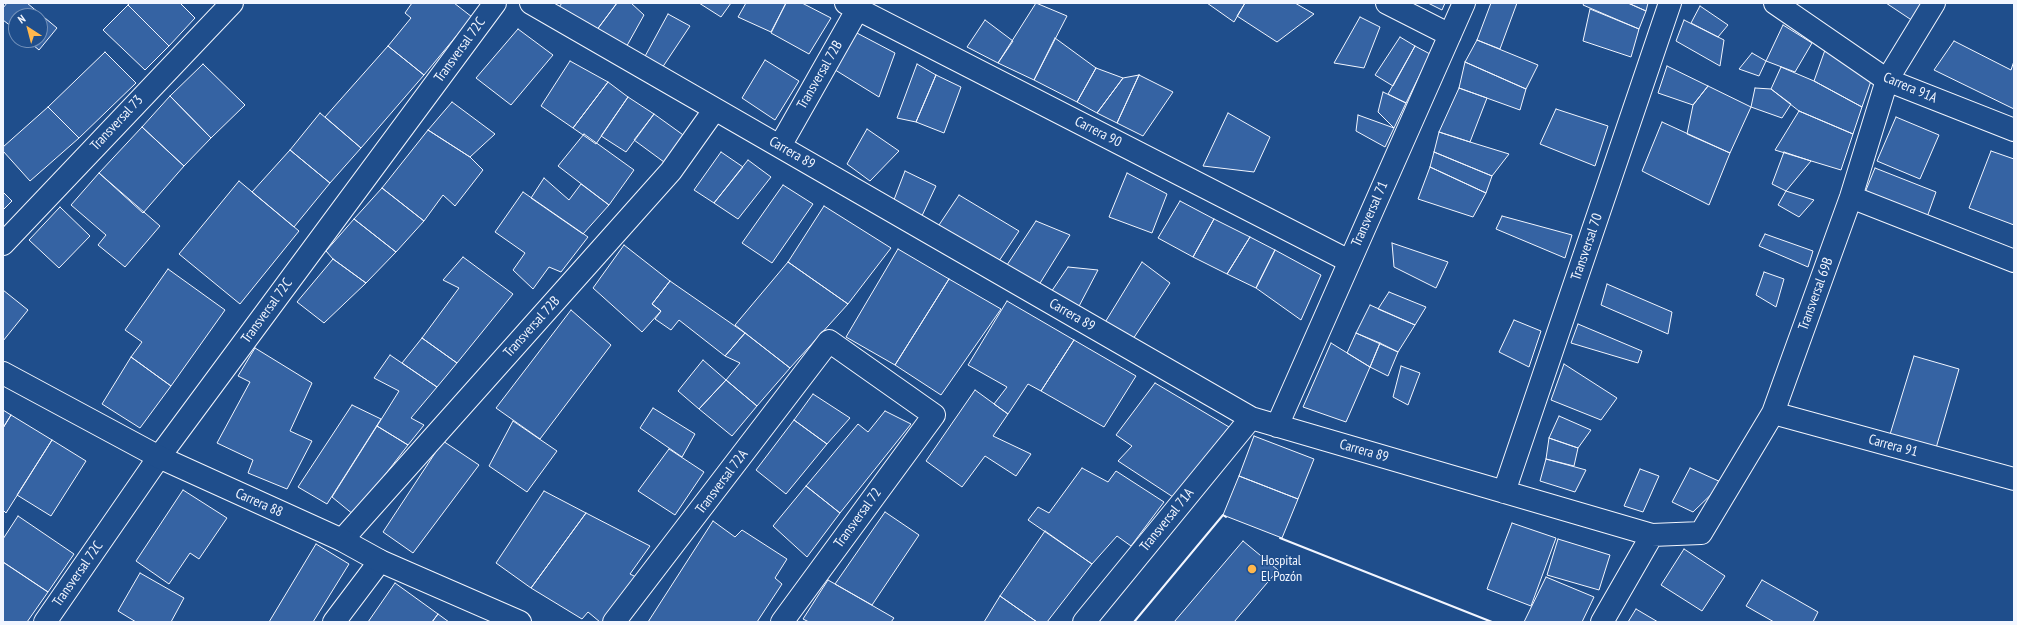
<!DOCTYPE html>
<meta charset="utf-8">
<style>
body{margin:0}
#map{position:relative;width:2017px;height:625px;overflow:hidden;background:#1f4e8c;font-family:"PT Sans Narrow",sans-serif}
canvas{display:block}
.frame{position:absolute;inset:0;border:4px solid #f2f6ff;pointer-events:none}
.north{position:absolute;left:8px;top:8px;width:40px;height:40px;box-sizing:border-box;background:#1f4e8c;border:1px solid #7391ba;border-radius:50%;rotate:324deg;font-size:11px;font-weight:700;line-height:16px;text-align:center;color:#f2f6ff}
.north::after{content:'';display:block;margin:auto;width:14px;height:18px;background:#ffb74d;clip-path:polygon(50% 0,100% 100%,50% 72%,0 100%)}
</style>
<div id="map">
<canvas width="2017" height="625"></canvas>
<div class="frame"></div>
<div class="north">N</div>
</div>
<script>
const c = document.querySelector('canvas').getContext('2d');
c.lineJoin = 'round';
function paint(path, color) { c.fillStyle = color; c.fill(path, 'evenodd'); }
const shape = rows => new Path2D(rows.map(r => 'M' + r).join(''));
function trace(path, color, width, dash) { c.strokeStyle = color; c.lineWidth = width; c.lineCap = dash ? 'butt' : 'round'; c.setLineDash(dash || []); c.stroke(path); }
function drawText(font, color, halo, rows, align = 'center') {
  c.font = font + ' "PT Sans Narrow",sans-serif'; c.lineWidth = 3; c.setLineDash([]); c.textBaseline = 'middle'; c.strokeStyle = halo; c.fillStyle = color; for (const [text, x, y, turn = 0] of rows) {
    c.save(); c.translate(x, y); c.rotate((+turn || 0) * Math.PI / 180); c.textAlign = isNaN(turn) ? turn : align; if (halo) c.strokeText(text, 0, 0); c.fillText(text, 0, 0); c.restore();
  }
}
const building = shape([
 [7,3,27,3,57,28,39,50,27,40,40,40,40,16,16,16,16,30,3,20,3,8,7,3],
 [130,3,180,3,195,18,169,46,128,5,130,3],
 [412,3,454,3,472,17,424,75,388,46,411,18,405,13,412,3],
 [562,3,617,3,596,31,556,11,562,3],
 [617,3,631,3,644,15,624,51,596,31,617,3],
 [699,3,731,3,721,17,699,3],
 [746,3,786,3,771,32,738,17,746,3],
 [786,3,802,3,831,18,809,54,771,33,786,3],
 [1036,3,1067,16,1034,80,998,63,1036,3],
 [1207,3,1245,3,1234,22,1207,3],
 [1245,3,1295,3,1314,14,1277,42,1237,16,1245,3],
 [1428,3,1445,3,1442,10,1428,3],
 [1491,3,1517,3,1500,49,1477,40,1491,3],
 [1584,3,1628,3,1646,11,1639,29,1583,5,1584,3],
 [1628,3,1648,3,1646,11,1628,3],
 [1886,3,1928,3,1916,23,1886,3],
 [128,5,169,46,145,70,103,30,128,5],
 [1700,6,1728,25,1718,37,1691,23,1700,6],
 [1590,9,1639,29,1631,57,1583,41,1590,9],
 [668,14,690,26,660,71,643,60,668,14],
 [1360,17,1380,27,1364,68,1334,63,1360,17],
 [985,20,1013,41,998,63,967,47,985,20],
 [1684,20,1724,40,1720,66,1676,41,1684,20],
 [1783,25,1812,43,1795,72,1766,61,1783,25],
 [518,29,553,55,511,105,476,78,518,29],
 [855,32,895,53,879,97,832,68,855,32],
 [1400,37,1415,46,1393,86,1375,75,1400,37],
 [1055,38,1096,68,1077,102,1034,80,1055,38],
 [1477,40,1538,65,1526,89,1465,62,1477,40],
 [1954,41,2011,70,2014,61,2014,109,1934,70,1954,41],
 [388,46,424,75,361,148,325,117,388,46],
 [1415,46,1430,54,1406,103,1388,94,1415,46],
 [1825,50,1872,78,1862,107,1814,81,1825,50],
 [105,52,136,83,79,138,48,107,105,52],
 [1752,53,1766,61,1759,76,1739,69,1752,53],
 [765,60,799,81,775,120,742,98,765,60],
 [570,61,608,82,573,128,541,106,570,61],
 [1465,62,1526,89,1520,110,1459,88,1465,62],
 [203,64,245,105,211,138,170,96,203,64],
 [917,64,936,75,916,122,897,118,917,64],
 [1667,66,1708,86,1693,105,1658,93,1667,66],
 [1781,67,1814,81,1862,107,1853,134,1799,111,1771,89,1781,67],
 [1096,68,1123,78,1097,113,1077,102,1096,68],
 [936,75,961,87,944,133,916,122,936,75],
 [1139,75,1117,123,1097,113,1123,78,1139,75],
 [1139,75,1173,92,1143,136,1117,123,1139,75],
 [608,82,628,97,596,144,573,128,608,82],
 [1708,86,1751,107,1730,153,1687,134,1693,105,1708,86],
 [1459,88,1487,98,1470,142,1439,132,1459,88],
 [1755,88,1771,89,1791,104,1782,118,1751,107,1755,88],
 [1383,92,1406,103,1394,128,1378,112,1383,92],
 [170,96,211,138,184,166,142,127,170,96],
 [628,97,654,114,626,152,601,136,628,97],
 [452,102,495,134,470,157,428,130,452,102],
 [48,107,79,138,30,181,3,151,3,147,48,107],
 [1556,109,1608,126,1595,166,1540,144,1556,109],
 [1799,111,1853,134,1841,170,1775,150,1799,111],
 [320,113,361,148,330,183,290,150,320,113],
 [1228,113,1270,137,1254,172,1203,166,1228,113],
 [654,114,686,137,664,162,634,140,654,114],
 [1358,115,1394,128,1385,147,1356,131,1358,115],
 [1896,117,1939,135,1920,179,1877,161,1896,117],
 [1662,122,1730,153,1709,205,1642,171,1662,122],
 [142,127,184,166,143,213,99,173,142,127],
 [867,129,899,151,870,181,847,164,867,129],
 [428,130,470,157,483,170,455,206,443,195,424,221,382,188,428,130],
 [1439,132,1470,142,1509,154,1492,176,1434,152,1439,132],
 [584,134,634,170,609,205,558,166,584,134],
 [290,150,330,183,294,227,252,192,290,150],
 [1991,151,2014,159,2014,225,1969,208,1991,151],
 [721,152,743,167,714,203,694,190,721,152],
 [1434,152,1492,176,1486,193,1430,167,1434,152],
 [1784,152,1811,161,1786,191,1772,184,1784,152],
 [748,160,771,177,738,219,714,203,748,160],
 [1430,167,1486,193,1473,217,1418,199,1430,167],
 [1875,168,1936,192,1926,220,1864,195,1875,168],
 [905,171,936,186,920,220,892,205,905,171],
 [99,173,160,226,125,267,98,245,106,235,71,205,99,173],
 [1127,173,1167,194,1152,233,1109,217,1127,173],
 [544,178,569,200,581,184,609,205,583,234,531,198,544,178],
 [239,181,299,231,240,304,179,254,239,181],
 [783,185,813,204,772,263,742,243,783,185],
 [382,188,424,221,396,252,354,219,382,188],
 [1786,191,1814,200,1799,217,1778,205,1786,191],
 [3,192,12,201,3,210,3,192],
 [523,192,588,237,561,272,549,267,533,289,513,270,525,253,495,232,523,192],
 [959,195,1019,231,995,267,933,234,959,195],
 [1180,201,1214,219,1193,257,1158,238,1180,201],
 [824,206,891,248,848,304,788,262,824,206],
 [60,207,90,236,59,268,29,240,60,207],
 [1502,216,1572,235,1565,258,1496,229,1502,216],
 [354,219,396,252,366,283,333,259,326,251,354,219],
 [1214,219,1250,237,1227,274,1193,257,1214,219],
 [1036,221,1070,235,1037,288,1003,271,1036,221],
 [1765,234,1813,251,1808,267,1759,246,1765,234],
 [1250,237,1275,250,1256,288,1227,274,1250,237],
 [1392,243,1448,262,1436,288,1394,267,1392,243],
 [624,245,670,281,652,304,661,311,642,332,593,288,624,245],
 [898,249,949,279,895,365,846,337,898,249],
 [1275,250,1321,275,1301,320,1256,288,1275,250],
 [463,257,513,294,457,363,422,338,459,288,443,280,463,257],
 [333,259,366,283,324,323,297,302,333,259],
 [788,262,848,304,790,368,735,325,788,262],
 [1142,262,1170,283,1133,339,1104,324,1142,262],
 [1068,267,1098,270,1077,310,1049,295,1068,267],
 [168,269,225,310,171,386,131,357,142,342,125,330,168,269],
 [1764,272,1784,279,1776,307,1756,295,1764,272],
 [949,279,1001,309,941,395,895,365,949,279],
 [670,281,745,333,725,356,679,320,671,330,655,319,661,311,652,304,670,281],
 [1607,284,1672,312,1668,334,1601,305,1607,284],
 [3,290,28,310,3,341,3,290],
 [1389,292,1426,307,1415,325,1378,309,1389,292],
 [1007,301,1074,340,1041,391,1028,384,1008,414,994,404,1007,387,968,365,1007,301],
 [1370,305,1415,325,1398,352,1356,333,1370,305],
 [571,310,611,345,540,439,496,408,571,310],
 [1514,320,1541,331,1529,367,1499,352,1514,320],
 [1578,324,1642,351,1638,363,1571,343,1578,324],
 [745,333,790,368,757,406,726,380,740,363,725,356,745,333],
 [1356,333,1380,343,1370,367,1347,353,1356,333],
 [422,338,457,363,437,387,402,363,422,338],
 [1074,340,1136,376,1104,427,1041,391,1074,340],
 [1331,343,1370,367,1346,422,1303,407,1331,343],
 [1380,343,1398,352,1388,376,1370,367,1380,343],
 [255,348,312,383,290,431,312,441,287,489,248,473,253,460,217,443,250,382,238,376,255,348],
 [390,355,437,387,411,418,424,425,408,445,377,426,399,391,374,378,390,355],
 [1914,356,1959,369,1934,455,1888,441,1914,356],
 [131,357,171,386,140,428,102,404,131,357],
 [703,360,726,380,699,409,678,391,703,360],
 [1564,364,1617,398,1601,420,1551,400,1564,364],
 [1401,366,1420,373,1408,405,1393,397,1401,366],
 [726,380,757,406,732,436,699,409,726,380],
 [1155,383,1229,427,1173,497,1118,461,1132,446,1116,435,1155,383],
 [975,390,1008,414,993,436,1031,454,1016,476,985,456,962,487,926,461,975,390],
 [813,394,850,418,827,444,794,420,813,394],
 [352,405,381,419,327,504,298,487,352,405],
 [653,408,695,434,682,457,640,428,653,408],
 [3,410,11,415,3,428,3,410],
 [885,411,911,424,840,513,806,486,858,424,868,432,885,411],
 [11,415,52,440,6,513,3,510,3,428,11,415],
 [1559,416,1591,430,1578,448,1549,438,1559,416],
 [794,420,827,444,786,494,756,470,794,420],
 [513,421,557,451,527,492,489,466,513,421],
 [377,426,408,445,354,515,332,497,377,426],
 [1254,436,1314,459,1298,499,1239,476,1254,436],
 [1549,438,1578,448,1574,466,1546,459,1549,438],
 [52,440,86,461,51,516,17,495,52,440],
 [443,441,479,465,413,553,383,532,443,441],
 [669,449,704,472,675,515,638,491,669,449],
 [1546,459,1586,470,1575,492,1540,481,1546,459],
 [1082,468,1108,482,1116,471,1164,502,1131,546,1117,536,1092,564,1028,520,1038,507,1049,513,1082,468],
 [1690,468,1723,483,1693,512,1672,502,1690,468],
 [1640,469,1659,476,1643,512,1624,506,1640,469],
 [1239,476,1298,499,1282,538,1223,515,1239,476],
 [806,486,840,513,807,557,773,526,806,486],
 [183,490,227,518,199,559,190,553,169,584,136,561,183,490],
 [544,491,586,513,531,588,496,563,544,491],
 [885,512,919,535,872,605,835,584,885,512],
 [586,513,650,546,630,574,642,580,610,622,600,622,588,612,582,619,531,588,586,513],
 [18,516,74,554,48,592,3,562,3,539,18,516],
 [713,521,735,537,742,530,787,559,775,578,782,584,757,622,648,622,713,521],
 [1512,523,1556,538,1531,606,1487,589,1512,523],
 [1045,531,1092,564,1047,622,1037,622,1000,596,1045,531],
 [1558,539,1610,555,1599,590,1547,575,1558,539],
 [1243,541,1278,570,1234,622,1174,622,1243,541],
 [316,544,349,564,313,622,269,622,316,544],
 [1684,549,1725,576,1702,611,1661,585,1684,549],
 [3,562,48,592,27,622,3,622,3,562],
 [140,573,184,598,171,622,136,622,118,611,140,573],
 [1546,577,1594,597,1582,622,1524,622,1546,577],
 [828,580,835,584,894,618,891,622,809,622,803,619,828,580],
 [1762,580,1818,612,1813,622,1774,622,1746,606,1762,580],
 [395,583,438,614,432,622,368,622,395,583],
 [1000,596,1037,622,984,622,1000,596],
 [1636,609,1658,622,1628,622,1636,609],
 [438,614,449,622,432,622,438,614]
]);
const street = shape([
 [531,3,1251,418,1652,535,1701,533,1773,413,1851,197,1887,80,1934,3],
 [846,3,1349,261],
 [1387,3,1450,35],
 [1775,3,1887,80,2014,130],
 [780,146,861,3],
 [1851,197,2014,261],
 [3,244,232,3],
 [1773,413,2014,479],
 [1277,426,1464,3],
 [1504,492,1670,3],
 [342,540,671,171,715,109],
 [45,622,159,457,495,3],
 [334,622,380,561],
 [614,622,829,341,934,415,782,622],
 [1084,622,1251,418],
 [1602,622,1652,535]
]);
const secondary = shape([
 [3,373,159,457,342,540,380,561,520,622]
]);
const wall = shape([
 [1280,538,1492,622],
 [1134,622,1223,515,1226,517]
]);
const markers = [
 [1252,569,5,"#ffb74d"]
];
const streetNames = [
 ["Transversal 72C",460,50,-54],
 ["Transversal 72B",820,75,-60],
 ["Carrera 91A",1910,88,23],
 ["Transversal 73",117,123,-47],
 ["Carrera 90",1098,132,27],
 ["Carrera 89",792,153,30],
 ["Transversal 71",1370,214,-66],
 ["Transversal 70",1587,247,-71],
 ["Transversal 69B",1816,294,-70],
 ["Transversal 72C",267,311,-54],
 ["Carrera 89",1072,315,30],
 ["Transversal 72B",532,327,-48],
 ["Carrera 91",1893,446,15],
 ["Carrera 89",1364,451,16],
 ["Transversal 72A",722,482,-53],
 ["Carrera 88",259,503,24],
 ["Transversal 72",858,518,-54],
 ["Transversal 71A",1167,520,-51],
 ["Transversal 72C",78,574,-55]
];
const poiNames = [
 ["Hospital",1261,561],
 ["El Pozón",1261,577]
];
paint(building, '#3563a3');
trace(building, '#f2f6ff', 1);
trace(street, '#f2f6ff', 24);
trace(secondary, '#f2f6ff', 24);
trace(street, '#1f4e8c', 22);
trace(secondary, '#1f4e8c', 22);
trace(wall, '#f2f6ff', 2);
for (const [x, y, r, color] of markers) { const dot = new Path2D(); dot.arc(x, y, r, 0, 2 * Math.PI); c.fillStyle = color; c.fill(dot); trace(dot, '#1f4e8c', 1.5); }
drawText('14px', '#f2f6ff', '#1f4e8c', streetNames);
drawText('14px', '#f2f6ff', '#1f4e8c', poiNames, 'left');
</script>
